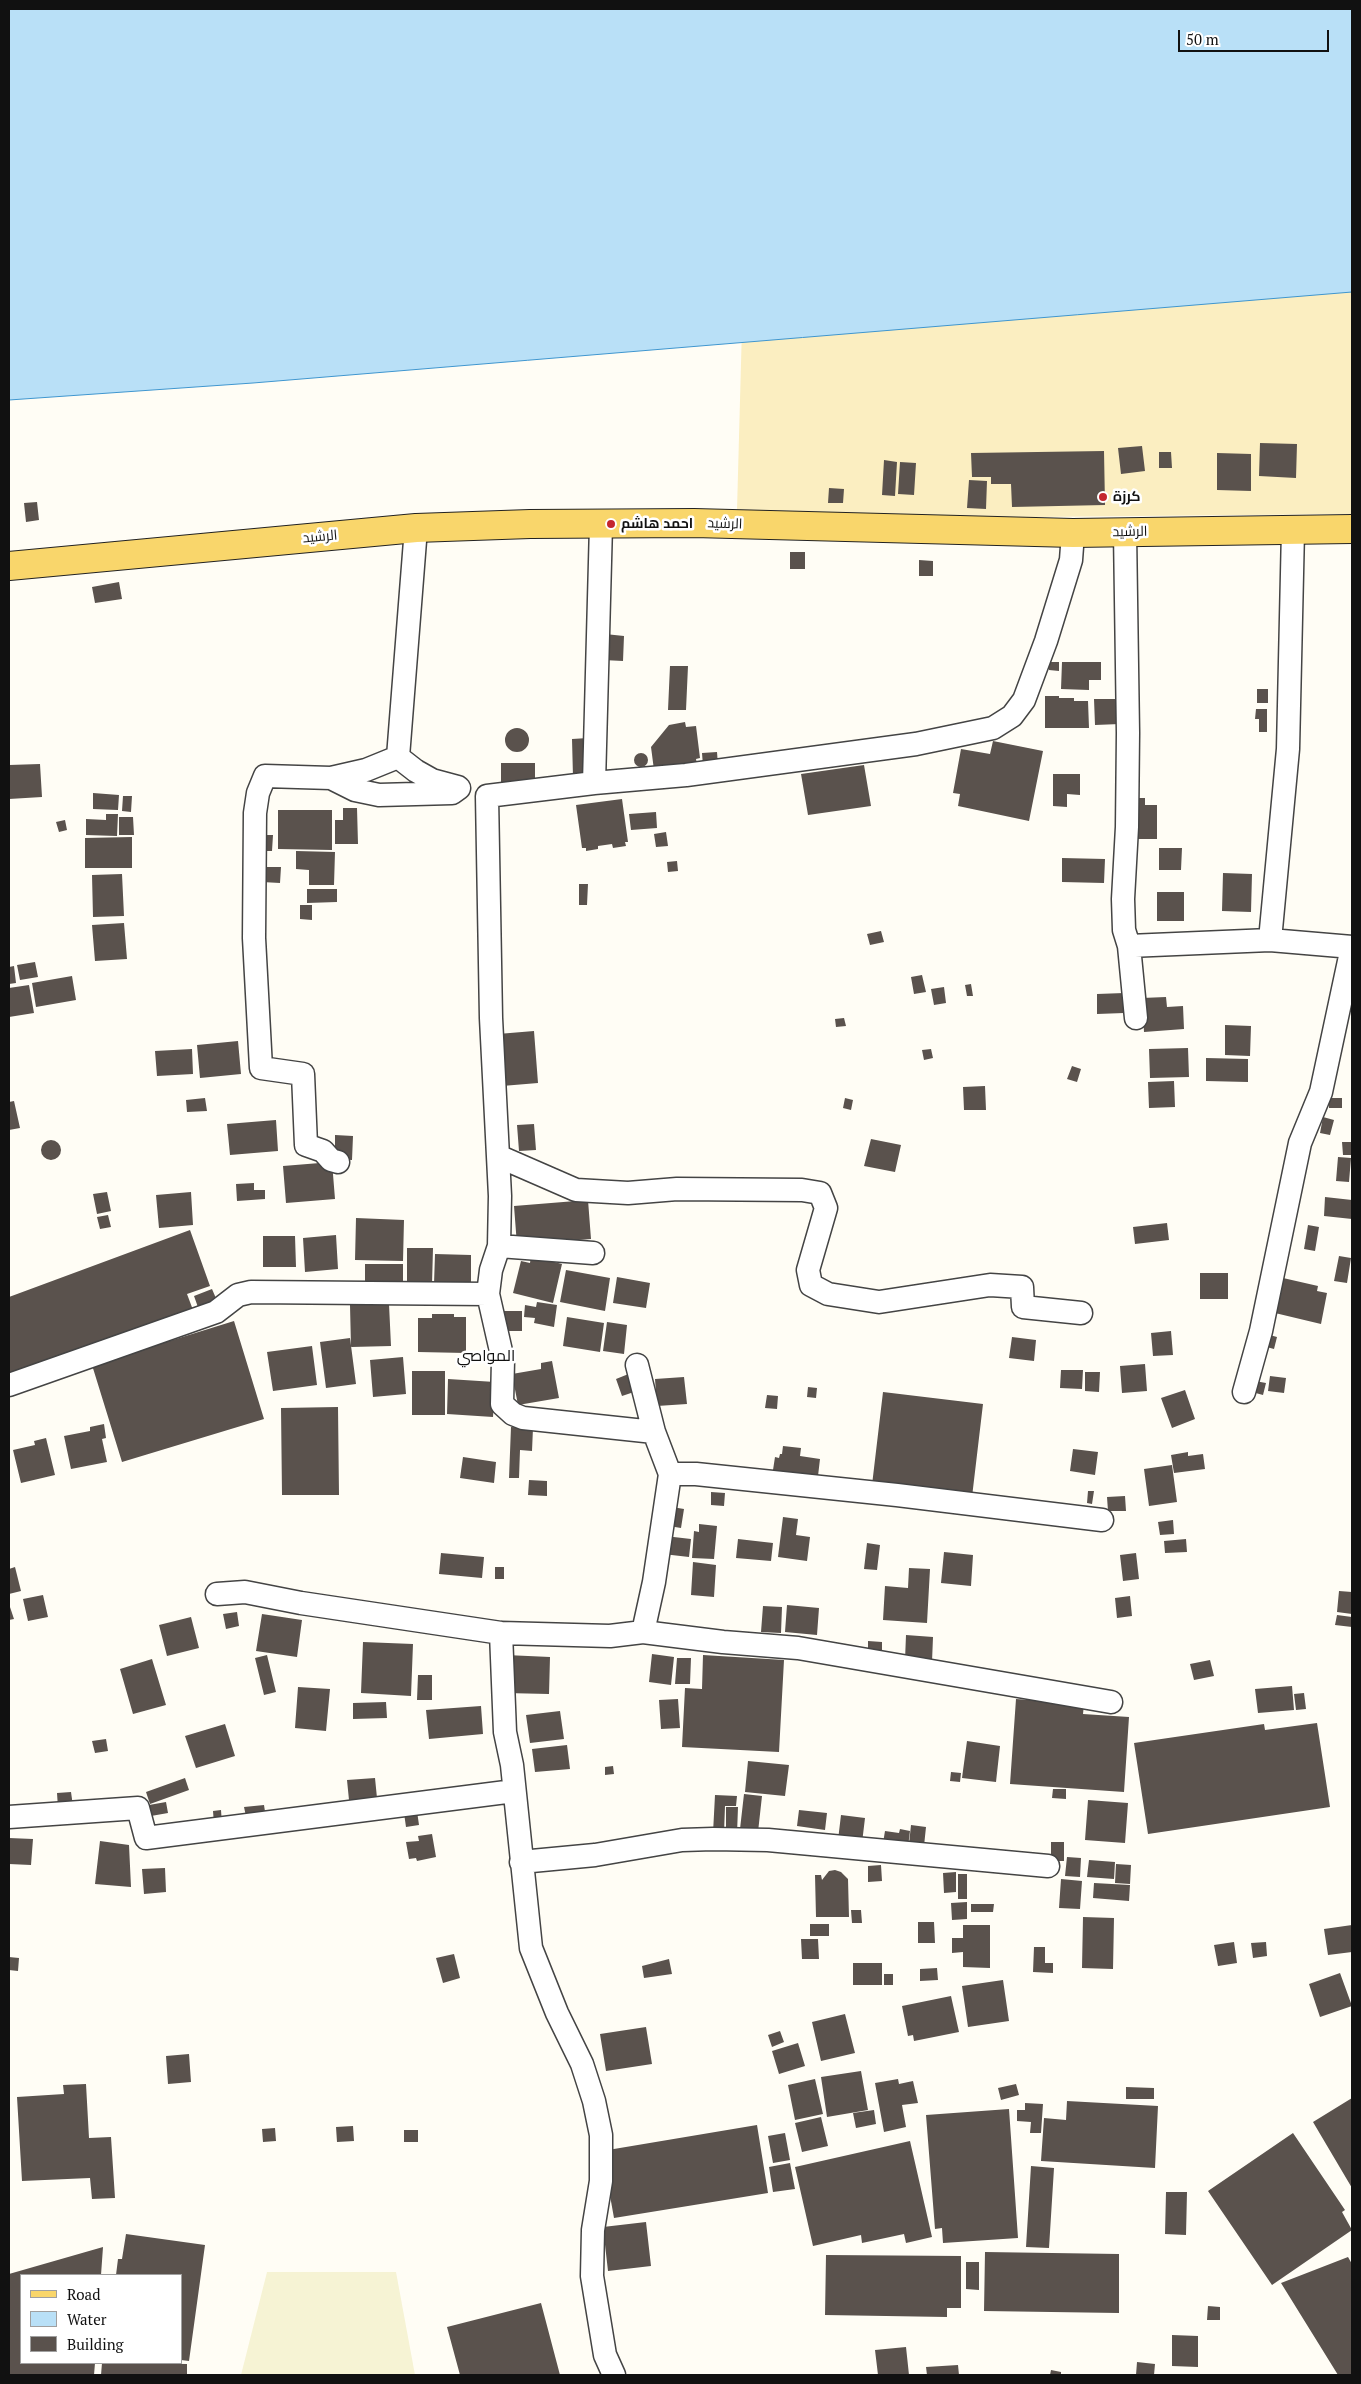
<!DOCTYPE html>
<meta charset="utf-8">
<style>
body{margin:0}
#map{position:relative;width:1361px;height:2384px;overflow:hidden;background:#fffdf5;font-family:"PT Serif",serif}
canvas{display:block}
.frame{position:absolute;inset:0;border:10px solid #111;pointer-events:none}
.legend{position:absolute;left:20px;top:2274px;width:162px;height:90px;box-sizing:border-box;background:#fff;border:1px solid #a0a0a0;margin:0;padding:6px 9px;list-style:none;font-size:15px;color:#111}
.legend li{display:flex;align-items:center;gap:10px;height:25px}
.legend b{width:25px;border:1px solid #a0a0a0}
.scale{position:absolute;left:1178px;top:30px;width:151px;height:22px;box-sizing:border-box;border:2px solid #111;border-top:0;padding-left:6px;font-size:15px;line-height:18px;white-space:nowrap;color:#111;-webkit-text-stroke:4px #fff;paint-order:stroke}
</style>
<div id="map">
<canvas width="1361" height="2384"></canvas>
<div class="frame"></div>
<ul class="legend">
<li><b style="height:6px;background:#f9d66b"></b>Road</li>
<li><b style="height:14px;background:#b9e0f7"></b>Water</li>
<li><b style="height:14px;background:#5a524d"></b>Building</li>
</ul>
<div class="scale">50 m</div>
</div>
<script>
const c = document.querySelector('canvas').getContext('2d');
c.lineJoin = 'round';
function paint(path, color) { c.fillStyle = color; c.fill(path, 'evenodd'); }
const shape = rows => new Path2D(rows.map(r => 'M' + r).join(''));
function trace(path, color, width, dash) { c.strokeStyle = color; c.lineWidth = width; c.lineCap = dash ? 'butt' : 'round'; c.setLineDash(dash || []); c.stroke(path); }
function drawText(font, color, halo, rows, align = 'center') {
  c.font = font + ' "PT Serif",Cairo,serif'; c.lineWidth = 5; c.setLineDash([]); c.textBaseline = 'middle'; c.strokeStyle = halo; c.fillStyle = color; for (const [text, x, y, turn = 0] of rows) {
    c.save(); c.translate(x, y); c.rotate((+turn || 0) * Math.PI / 180); c.textAlign = isNaN(turn) ? turn : align; if (halo) c.strokeText(text, 0, 0); c.fillText(text, 0, 0); c.restore();
  }
}
const farmland = shape([
 [267,2272,396,2272,415,2375,241,2375]
]);
const sand = shape([
 [1352,201,1352,514,928,518,737,510,744,254]
]);
const water = shape([
 [9,9,1352,9,1352,292,253,383,9,400,9,9]
]);
const building = shape([
 [1260,443,1297,444,1296,478,1259,476],
 [1142,446,1145,471,1121,474,1118,448],
 [1104,451,1105,505,1012,507,1011,484,991,484,991,477,972,477,971,453],
 [1159,452,1171,452,1172,468,1159,468],
 [1217,453,1251,454,1251,491,1217,490],
 [884,460,897,462,895,496,882,495],
 [900,462,916,463,914,495,898,494],
 [969,480,987,481,986,509,967,508],
 [829,488,844,489,843,503,828,503],
 [37,502,39,520,26,522,24,503],
 [790,552,805,552,805,569,790,569],
 [919,560,933,561,933,576,919,576],
 [119,582,122,599,95,603,92,587],
 [605,634,624,636,623,661,603,660],
 [1049,662,1059,662,1059,671,1049,670],
 [1062,662,1101,662,1101,680,1089,680,1089,690,1061,689],
 [670,666,688,666,686,710,668,710],
 [1257,689,1268,689,1268,703,1257,703],
 [1045,696,1059,696,1059,698,1074,698,1074,701,1088,701,1089,728,1045,728],
 [1094,699,1119,699,1120,724,1095,725],
 [1256,709,1267,709,1267,732,1259,732,1259,719,1255,719],
 [685,722,686,727,696,726,700,758,696,759,697,764,654,770,651,747,669,725],
 '505 740a12 12 0 1 1 24 0a12 12 0 1 1-24 0Z',
 [588,738,589,776,573,777,572,739],
 [993,741,1043,751,1029,821,958,806,960,794,953,793,961,749,990,754],
 [717,752,718,765,703,766,702,753],
 '634 760a7 7 0 1 1 14 0a7 7 0 1 1-14 0Z',
 [501,763,535,763,535,782,501,782],
 [40,764,42,797,9,799,9,765],
 [864,765,871,806,808,815,801,774],
 [1053,774,1080,774,1080,795,1067,794,1067,807,1053,806],
 [93,793,119,795,118,810,93,809],
 [123,796,132,796,131,812,122,811],
 [1133,798,1145,798,1145,805,1157,805,1157,839,1133,839],
 [622,799,628,842,625,842,626,846,613,848,612,844,598,846,598,849,586,851,586,848,582,848,576,805],
 [343,808,357,808,358,844,335,844,335,820,343,820],
 [278,810,332,810,332,850,278,849],
 [656,812,657,828,631,830,629,814],
 [106,814,118,814,117,836,86,835,86,819,106,820],
 [119,817,133,817,134,835,119,835],
 [65,820,67,830,59,832,56,822],
 [666,832,668,846,656,847,654,834],
 [263,835,273,835,272,851,263,851],
 [132,837,132,868,85,868,85,838],
 [1159,848,1182,848,1181,870,1159,870],
 [296,851,335,852,334,885,309,885,309,870,296,869],
 [1062,858,1105,859,1104,883,1062,882],
 [677,861,678,871,668,872,667,862],
 [263,867,281,867,280,883,262,882],
 [1223,873,1252,874,1251,912,1222,911],
 [122,874,124,916,93,917,92,875],
 [579,884,588,884,587,905,579,905],
 [307,889,337,889,337,902,307,903],
 [1157,892,1184,892,1184,921,1157,921],
 [300,905,312,905,312,920,300,919],
 [124,923,127,959,95,961,92,925],
 [881,931,884,942,870,945,867,934],
 [35,962,38,977,20,980,17,965],
 [14,966,16,983,9,984,9,967],
 [922,975,926,992,914,994,911,977],
 [72,976,76,1000,36,1007,32,983],
 [971,984,973,996,967,996,965,985],
 [29,985,34,1013,9,1017,9,988],
 [944,987,946,1003,934,1005,931,989],
 [1124,993,1124,1013,1097,1014,1097,994],
 [1166,997,1167,1007,1183,1006,1184,1029,1144,1032,1142,998],
 [844,1018,846,1026,836,1027,835,1019],
 [1225,1025,1251,1026,1250,1056,1225,1055],
 [534,1031,538,1083,502,1086,498,1034],
 [238,1041,241,1074,200,1078,197,1045],
 [1188,1048,1189,1077,1150,1078,1149,1049],
 [192,1049,193,1074,157,1076,155,1051],
 [931,1049,933,1058,924,1060,922,1050],
 [1206,1058,1248,1059,1248,1082,1206,1081],
 [1072,1066,1081,1069,1077,1082,1067,1079],
 [1174,1081,1175,1107,1149,1108,1148,1082],
 [985,1086,986,1110,964,1110,963,1087],
 [205,1098,207,1111,187,1112,186,1100],
 [845,1098,853,1100,851,1110,843,1108],
 [1329,1098,1342,1098,1342,1108,1329,1108],
 [14,1101,20,1128,9,1130,9,1102],
 [1323,1117,1334,1120,1330,1135,1320,1133],
 [276,1120,278,1151,230,1155,227,1124],
 [534,1124,536,1150,519,1151,517,1125],
 [335,1135,353,1136,352,1160,335,1159],
 [871,1139,901,1145,895,1172,864,1166],
 '41 1150a10 10 0 1 1 20 0a10 10 0 1 1-20 0Z',
 [1342,1142,1352,1142,1352,1155,1343,1155],
 [1338,1157,1351,1158,1349,1182,1336,1181],
 [332,1162,335,1199,286,1203,283,1166],
 [254,1183,254,1190,265,1190,265,1199,237,1201,236,1184],
 [107,1192,111,1211,97,1214,93,1194],
 [191,1192,193,1225,159,1228,156,1195],
 [1325,1197,1352,1200,1352,1219,1324,1216],
 [588,1200,591,1239,517,1245,514,1206],
 [108,1215,111,1227,100,1229,97,1217],
 [356,1218,404,1220,403,1261,355,1260],
 [1167,1223,1169,1240,1135,1244,1133,1227],
 [1308,1225,1319,1227,1315,1251,1304,1249],
 [190,1230,210,1286,187,1294,193,1310,9,1378,9,1297],
 [336,1235,338,1269,305,1272,303,1238],
 [263,1236,295,1236,296,1267,263,1267],
 [407,1248,433,1248,432,1285,407,1285],
 [435,1254,471,1255,471,1285,434,1284],
 [531,1256,562,1264,553,1303,513,1293,521,1261,530,1263],
 [1339,1256,1351,1258,1347,1283,1334,1281],
 [365,1264,403,1264,403,1285,365,1284],
 [566,1270,610,1278,605,1311,560,1302],
 [1200,1273,1228,1273,1228,1299,1200,1299],
 [617,1277,650,1283,646,1308,613,1303],
 [1283,1278,1318,1286,1317,1291,1327,1293,1321,1324,1275,1313],
 [212,1289,218,1303,199,1310,194,1296],
 [537,1302,557,1305,554,1327,534,1323,535,1318,524,1317,525,1305,536,1307],
 [389,1304,391,1346,351,1347,350,1305],
 [498,1311,522,1311,522,1331,498,1331],
 [432,1314,454,1314,454,1317,466,1317,466,1353,418,1352,418,1318,432,1318],
 [567,1317,604,1323,600,1352,563,1346],
 [234,1321,264,1419,122,1462,92,1365],
 [607,1322,627,1325,624,1354,603,1351],
 [1171,1331,1173,1355,1153,1356,1151,1333],
 [1266,1334,1277,1337,1274,1349,1263,1346],
 [1012,1337,1036,1340,1034,1361,1009,1358],
 [350,1338,356,1384,326,1388,320,1342],
 [312,1346,317,1385,273,1391,267,1352],
 [403,1357,406,1394,373,1397,370,1360],
 [552,1361,559,1398,518,1405,512,1374,541,1369,541,1363],
 [1145,1364,1147,1391,1122,1393,1120,1366],
 [1061,1370,1083,1370,1082,1389,1060,1388],
 [412,1371,445,1371,445,1415,412,1415],
 [1085,1372,1100,1372,1099,1392,1085,1391],
 [631,1373,637,1391,622,1396,616,1379],
 [1270,1376,1286,1378,1284,1393,1268,1391],
 [684,1377,687,1404,657,1406,655,1379],
 [448,1379,495,1382,493,1417,447,1414],
 [1255,1381,1266,1383,1263,1395,1252,1392],
 [808,1387,817,1388,816,1398,807,1397],
 [1185,1390,1195,1419,1172,1428,1161,1398],
 [883,1392,983,1404,972,1497,872,1485],
 [767,1395,778,1396,777,1409,765,1408],
 [338,1407,339,1495,282,1495,281,1408],
 [104,1424,106,1438,102,1439,107,1462,71,1469,64,1436,90,1431,90,1427],
 [511,1427,533,1428,532,1451,520,1450,519,1478,509,1478],
 [46,1438,55,1475,21,1483,13,1450,35,1445,34,1441],
 [783,1446,801,1448,800,1456,820,1459,818,1476,777,1477,778,1471,773,1470,775,1457,779,1458,780,1454,782,1454],
 [1073,1449,1098,1452,1095,1475,1070,1471],
 [1188,1452,1188,1456,1203,1454,1205,1469,1174,1473,1171,1455],
 [463,1457,496,1462,494,1483,460,1478],
 [1172,1465,1177,1502,1149,1506,1144,1469],
 [529,1480,547,1481,547,1496,528,1495],
 [1088,1491,1094,1491,1092,1504,1087,1503],
 [711,1492,725,1493,724,1506,711,1505],
 [1125,1496,1126,1511,1108,1511,1107,1497],
 [672,1507,684,1509,681,1528,669,1526],
 [783,1517,798,1519,796,1535,810,1537,807,1561,778,1557],
 [1173,1520,1174,1534,1160,1535,1158,1522],
 [699,1524,717,1526,714,1559,692,1558,694,1531,699,1532],
 [665,1536,691,1539,689,1557,663,1554],
 [738,1539,773,1543,771,1561,736,1558],
 [1186,1539,1187,1552,1165,1553,1164,1541],
 [867,1543,880,1545,877,1570,864,1569],
 [944,1552,973,1555,971,1586,941,1583],
 [441,1553,484,1557,482,1578,439,1574],
 [1136,1553,1139,1579,1123,1581,1120,1555],
 [693,1562,716,1565,714,1597,691,1595],
 [15,1567,21,1591,9,1594,9,1569],
 [495,1567,504,1567,504,1579,495,1579],
 [909,1568,930,1569,927,1623,883,1620,885,1586,908,1588],
 [1339,1591,1352,1592,1352,1614,1337,1612],
 [43,1595,48,1617,28,1621,23,1599],
 [1130,1596,1132,1616,1117,1618,1115,1598],
 [9,1604,14,1619,9,1620],
 [787,1605,819,1608,817,1635,785,1632],
 [763,1606,782,1607,781,1633,761,1632],
 [237,1612,239,1626,226,1629,223,1614],
 [262,1614,302,1620,297,1657,256,1651],
 [1337,1615,1352,1617,1352,1627,1335,1625],
 [191,1617,199,1648,167,1656,159,1625],
 [906,1635,933,1637,932,1662,905,1660],
 [868,1641,882,1642,882,1656,868,1655],
 [363,1642,413,1644,411,1696,361,1693],
 [652,1654,674,1657,671,1685,649,1682],
 [267,1655,276,1692,264,1695,255,1658],
 [506,1655,550,1657,549,1694,505,1693],
 [703,1655,784,1660,779,1752,682,1747,685,1688,702,1689],
 [677,1658,691,1658,690,1684,675,1684],
 [152,1659,166,1705,133,1714,120,1669],
 [1210,1660,1214,1676,1194,1680,1190,1664],
 [418,1675,432,1675,432,1700,417,1700],
 [1292,1686,1294,1710,1258,1713,1255,1689],
 [298,1687,330,1689,326,1731,295,1728],
 [1304,1693,1306,1709,1296,1710,1294,1694],
 [678,1699,680,1728,661,1729,659,1700],
 [1016,1699,1084,1704,1083,1714,1129,1717,1124,1792,1010,1784],
 [386,1702,387,1718,353,1719,353,1703],
 [481,1706,483,1734,429,1739,426,1710],
 [560,1711,564,1739,530,1743,526,1715],
 [1317,1723,1330,1807,1148,1834,1134,1743,1264,1724,1265,1730],
 [225,1724,235,1756,196,1768,185,1736],
 [106,1739,108,1751,95,1753,92,1741],
 [967,1741,1000,1746,996,1782,962,1778],
 [567,1745,570,1769,535,1772,532,1749],
 [748,1761,789,1765,785,1796,745,1792],
 [613,1766,614,1774,605,1775,605,1767],
 [951,1772,961,1773,960,1782,950,1781],
 [185,1778,189,1790,150,1804,146,1792],
 [375,1778,377,1798,349,1800,347,1780],
 [1053,1789,1066,1789,1066,1799,1052,1798],
 [71,1792,73,1806,58,1808,57,1793],
 [744,1794,762,1796,758,1832,740,1829],
 [715,1795,737,1796,736,1806,725,1806,724,1833,713,1833],
 [1088,1800,1128,1803,1125,1843,1085,1840],
 [166,1802,168,1813,151,1816,149,1805],
 [264,1805,266,1818,247,1821,244,1807],
 [726,1807,738,1807,737,1834,726,1833],
 [221,1810,222,1824,214,1824,213,1811],
 [799,1810,827,1813,825,1830,797,1826],
 [417,1811,419,1825,406,1827,404,1813],
 [841,1815,865,1818,862,1843,838,1840],
 [911,1825,926,1827,924,1846,909,1844],
 [900,1829,910,1831,908,1847,883,1843,885,1831,899,1833],
 [432,1834,436,1857,417,1861,416,1858,409,1859,406,1842,419,1841,418,1836],
 [9,1838,33,1839,31,1865,9,1864],
 [100,1841,129,1845,131,1887,95,1884],
 [1051,1842,1064,1842,1064,1861,1051,1861],
 [1067,1857,1081,1858,1080,1877,1065,1876],
 [1089,1860,1115,1862,1114,1879,1087,1877],
 [1116,1864,1131,1865,1130,1884,1115,1883],
 [881,1865,882,1881,868,1882,868,1866],
 [165,1868,166,1892,144,1894,142,1869],
 [835,1870,841,1872,848,1879,849,1917,816,1917,815,1875,821,1875,822,1880,829,1871],
 [956,1872,956,1892,944,1893,943,1873],
 [958,1874,967,1874,967,1899,958,1899],
 [1061,1879,1082,1881,1080,1909,1059,1908],
 [1094,1883,1130,1885,1129,1901,1093,1898],
 [967,1902,967,1919,952,1920,951,1903],
 [971,1904,994,1904,993,1912,971,1912],
 [851,1910,861,1910,862,1923,852,1923],
 [1083,1917,1114,1918,1113,1969,1082,1968],
 [918,1922,934,1922,935,1943,918,1943],
 [810,1924,829,1924,829,1936,810,1936],
 [963,1925,990,1925,990,1968,963,1967,963,1952,952,1953,952,1938,963,1938],
 [1352,1925,1352,1952,1328,1955,1324,1929],
 [801,1939,818,1939,819,1959,802,1959],
 [1234,1942,1237,1963,1218,1966,1214,1945],
 [1266,1942,1267,1956,1253,1958,1251,1943],
 [1034,1947,1045,1947,1045,1963,1053,1963,1053,1973,1033,1972],
 [454,1954,460,1978,443,1983,436,1958],
 [9,1957,19,1958,18,1971,9,1970],
 [669,1959,672,1974,644,1978,642,1966],
 [853,1963,882,1963,882,1985,853,1985],
 [937,1968,938,1980,920,1981,920,1969],
 [1340,1973,1352,2006,1320,2017,1309,1984],
 [884,1974,893,1974,893,1985,884,1985],
 [1003,1980,1009,2021,968,2027,962,1986],
 [951,1996,959,2032,914,2041,913,2035,908,2036,902,2006],
 [845,2014,855,2053,821,2061,812,2022],
 [646,2027,652,2064,606,2071,600,2034],
 [780,2031,784,2042,772,2047,768,2035],
 [798,2043,805,2066,779,2074,772,2051],
 [189,2054,191,2082,168,2084,166,2056],
 [861,2071,868,2110,827,2117,821,2077],
 [815,2079,823,2114,795,2120,788,2085],
 [898,2079,899,2084,913,2081,918,2103,902,2105,906,2127,884,2132,875,2083],
 [86,2084,89,2138,111,2137,115,2198,92,2199,90,2178,22,2181,17,2097,64,2094,63,2085],
 [1016,2084,1019,2095,1001,2100,998,2088],
 [1126,2087,1154,2088,1154,2099,1126,2099],
 [1352,2098,1352,2188,1313,2122],
 [1067,2101,1158,2106,1155,2168,1041,2161,1044,2118,1066,2120],
 [1025,2103,1043,2104,1041,2133,1030,2133,1031,2122,1017,2121,1017,2110,1025,2110],
 [1009,2109,1018,2238,943,2243,942,2228,935,2229,926,2115],
 [874,2110,876,2124,856,2128,853,2113],
 [821,2117,828,2146,802,2152,795,2123],
 [757,2125,768,2193,614,2218,602,2151],
 [353,2126,354,2141,337,2142,336,2127],
 [275,2128,276,2141,263,2142,262,2129],
 [404,2130,418,2130,418,2142,404,2142],
 [785,2133,790,2160,773,2163,768,2136],
 [1293,2133,1345,2210,1342,2212,1352,2230,1272,2285,1208,2191],
 [910,2141,932,2237,906,2243,904,2234,862,2243,861,2235,813,2246,795,2167],
 [790,2163,795,2189,773,2192,769,2167],
 [1031,2166,1054,2168,1049,2248,1026,2247],
 [1166,2192,1187,2192,1186,2235,1165,2234],
 [646,2222,651,2266,608,2271,603,2227],
 [126,2234,205,2245,189,2361,181,2360,181,2275,116,2275,118,2259,122,2259],
 [103,2247,101,2275,21,2275,21,2363,95,2363,94,2375,9,2375,9,2274],
 [985,2252,1119,2254,1119,2313,984,2311],
 [826,2255,961,2256,961,2308,947,2308,947,2317,825,2315],
 [1348,2257,1352,2264,1352,2375,1338,2375,1281,2283],
 [966,2262,979,2262,979,2290,966,2289],
 [541,2303,560,2375,460,2375,447,2327],
 [1208,2306,1220,2307,1220,2320,1207,2320],
 [1172,2335,1198,2336,1198,2367,1172,2366],
 [906,2347,909,2375,878,2375,875,2350],
 [1137,2362,1155,2364,1154,2375,1136,2375],
 [102,2363,187,2364,187,2375,101,2375],
 [958,2365,959,2375,927,2375,926,2367],
 [1051,2370,1061,2372,1061,2375,1050,2375]
]);
const minor = shape([
 [601,525,594,783,487,796,491,1018,500,1196,499,1246,491,1270,488,1294,503,1360,502,1404,513,1414,523,1418,654,1432],
 [1125,532,1128,733,1127,827,1123,899,1124,930,1129,946,1136,1018],
 [398,757,416,771,432,780,458,787],
 [331,778,355,790,379,795,452,793,459,788],
 [594,783,686,775,916,744,993,728,1012,716,1024,700,1046,641,1071,560,1073,533],
 [1270,940,1288,749,1293,530],
 [1129,946,1270,940,1352,947],
 [498,1156,576,1190,628,1193,677,1189,802,1190,820,1193,826,1208,808,1270,811,1285,828,1294,879,1302,990,1285,1022,1287,1023,1307,1081,1313],
 [338,1162,331,1160,323,1151,306,1145,303,1074,261,1068,254,938,255,813,258,793,265,776,331,778,366,770,398,757,416,528],
 [499,1246,593,1253],
 [637,1365,654,1432,670,1474,654,1582,643,1632],
 [9,1385,216,1312,238,1295,251,1292,488,1294],
 [1244,1392,1261,1331,1300,1143,1321,1092,1352,947],
 [670,1474,696,1474,897,1495,1102,1520],
 [217,1594,245,1592,301,1603,501,1633,610,1636,643,1632,723,1642,798,1648,1111,1702],
 [501,1633,505,1732,512,1765,531,1948,557,2013,582,2064,594,2101,601,2135,601,2181,593,2230,592,2276,605,2355,614,2375],
 [9,1817,138,1808,146,1838,514,1791],
 [521,1862,595,1855,682,1840,713,1839,768,1840,1048,1866]
]);
const major = shape([
 [9,566,416,528,530,524,694,523,1073,533,1352,529]
]);
const markers = [
 [1103,497,5,"#c4262e"],
 [611,524,5,"#c4262e"]
];
const poiNames = [
 ["كرزة",1113,497],
 ["احمد هاشم",621,524]
];
const streetNames = [
 ["الرشيد",725,524,2],
 ["الرشيد",1130,532,-1],
 ["الرشيد",320,537,-5]
];
const quarterNames = [
 ["المواصي",486,1356]
];
paint(farmland, '#f6f3d4');
paint(sand, '#fbeec1');
paint(water, '#b9e0f7');
trace(water, '#3f96cf', 1);
paint(building, '#5a524d');
trace(minor, '#444', 25);
trace(major, '#222', 30);
trace(minor, '#fff', 22);
trace(major, '#f9d66b', 28);
for (const [x, y, r, color] of markers) { const dot = new Path2D(); dot.arc(x, y, r, 0, 2 * Math.PI); c.fillStyle = color; c.fill(dot); trace(dot, '#fff', 2); }
drawText('bold 14px', '#111', '#fff', poiNames, 'left');
drawText('14px', '#111', '#fff', streetNames);
drawText('16px', '#111', '#fff', quarterNames);
</script>
